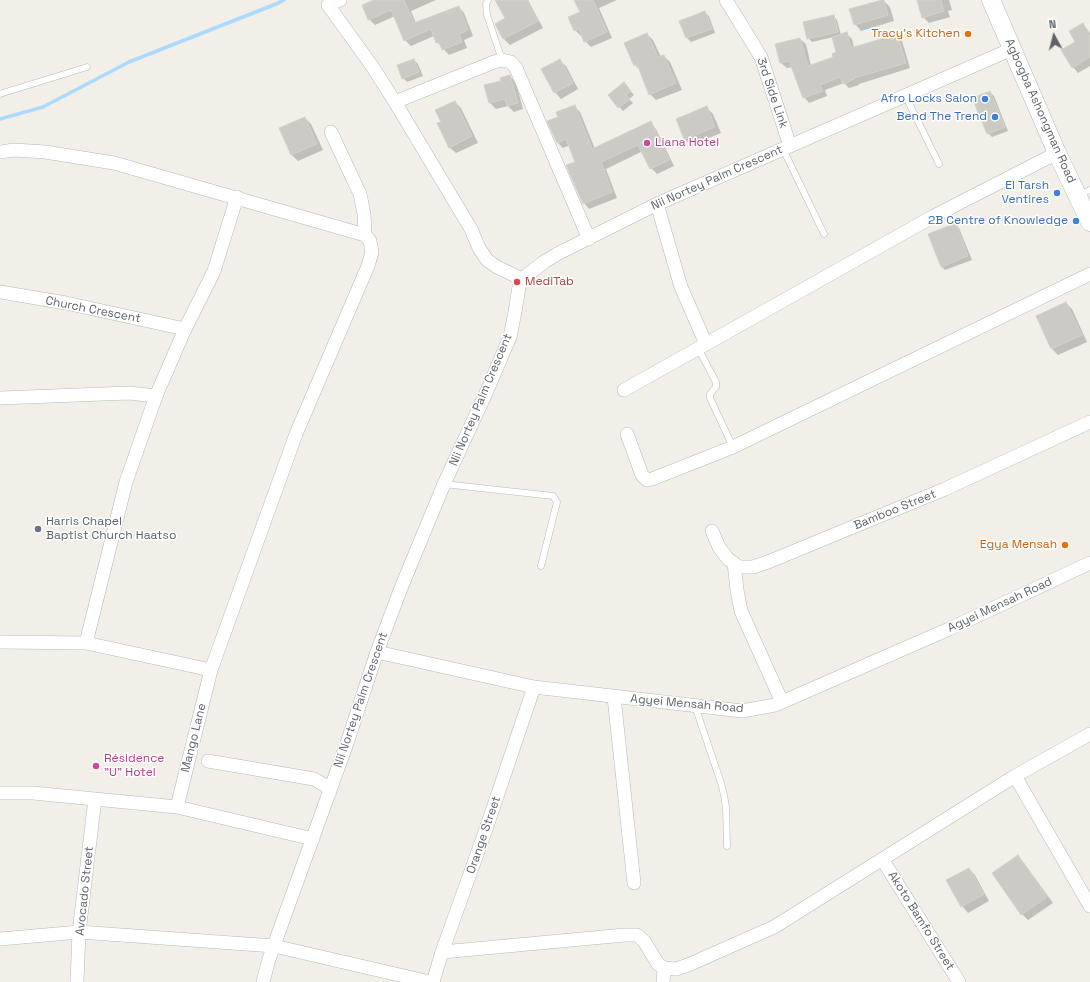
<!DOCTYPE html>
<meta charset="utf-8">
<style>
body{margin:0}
#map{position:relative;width:1090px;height:982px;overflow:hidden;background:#f1efe8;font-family:"Space Grotesk",sans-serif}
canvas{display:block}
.north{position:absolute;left:1034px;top:16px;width:40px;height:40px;-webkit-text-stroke:3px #fff;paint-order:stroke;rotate:353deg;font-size:11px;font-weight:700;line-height:16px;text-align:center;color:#5f6368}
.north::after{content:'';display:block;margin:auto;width:14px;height:18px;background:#5f6368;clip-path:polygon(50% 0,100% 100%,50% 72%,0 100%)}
</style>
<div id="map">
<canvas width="1090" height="982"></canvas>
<div class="north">N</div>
</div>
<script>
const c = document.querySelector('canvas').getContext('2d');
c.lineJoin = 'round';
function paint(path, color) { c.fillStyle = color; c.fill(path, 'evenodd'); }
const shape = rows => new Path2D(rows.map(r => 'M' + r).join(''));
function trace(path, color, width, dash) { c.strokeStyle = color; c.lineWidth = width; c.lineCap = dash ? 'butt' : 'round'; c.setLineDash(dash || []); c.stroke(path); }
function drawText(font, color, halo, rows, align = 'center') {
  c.font = font + ' "Space Grotesk",sans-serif'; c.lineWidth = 3; c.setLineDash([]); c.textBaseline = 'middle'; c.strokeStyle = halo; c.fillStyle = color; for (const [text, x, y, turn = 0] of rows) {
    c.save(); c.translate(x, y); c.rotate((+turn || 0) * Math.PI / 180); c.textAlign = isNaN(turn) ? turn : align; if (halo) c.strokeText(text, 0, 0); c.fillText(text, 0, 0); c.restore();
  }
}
const shadow = shape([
 [377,0,436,0,411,11,416,23,459,7,464,13,473,36,464,40,467,48,449,55,437,42,434,36,411,46,405,40,395,16,375,25,369,19],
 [496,0,528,0,543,28,510,45,504,39,496,24,506,19],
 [575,0,617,0,599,8,612,38,591,47,585,41,583,35,581,36,575,30,582,13],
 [918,0,949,0,952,10,948,11,950,17,929,23,923,17],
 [884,1,890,7,894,21,861,31,855,24],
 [705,13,709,16,715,33,691,42,687,38],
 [833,16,837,20,841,35,846,33,852,39,854,48,897,35,902,41,910,68,859,84,859,85,849,88,844,83,825,90,827,96,809,103,804,97,793,67,787,68,781,63,776,45,800,39,806,44,811,66,834,58,837,53,833,37,812,42,808,38],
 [1083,24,1090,33,1090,66,1078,73,1073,67,1077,42],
 [647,34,653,40,661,57,664,56,670,62,682,90,656,100,650,94,640,70,635,65],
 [414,60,418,64,423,76,407,82,403,78],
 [559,60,566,66,578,89,561,99,555,92],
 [510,76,516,83,523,109,514,112,508,106,496,109,490,103,502,81],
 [628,88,634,95,629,99,633,103,623,111,609,95],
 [990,92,994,96,1008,131,992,137,988,133],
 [455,102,461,108,478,143,456,153,449,147,442,122],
 [574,106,580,112,595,149,650,123,656,129,674,166,657,174,651,168,643,151,606,169,617,198,589,209,584,203,577,162,570,145,563,148,557,142,559,118],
 [707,108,713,114,721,133,691,145,685,139],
 [305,118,311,124,323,150,298,161,292,155,280,129],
 [955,224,959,228,972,260,945,270,941,266],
 [1066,303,1072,309,1087,342,1058,355,1052,349,1037,317],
 [1018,857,1024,863,1053,903,1028,920,1022,914],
 [969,869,975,875,989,901,968,913,962,906]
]);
const stream = shape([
 [0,119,43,107,129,62,276,4,284,0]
]);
const building = shape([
 [374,0,404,0,414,23,459,6,468,30,459,34,462,42,442,50,439,42,436,43,431,29,404,41,391,10,368,20,362,5,374,0],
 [495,0,527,0,538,21,503,39,495,24,505,18,495,0],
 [574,0,593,0,607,32,584,42,579,29,574,31,568,17,580,12,574,0],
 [882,0,884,0,888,15,854,25,849,9,882,0],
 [917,0,941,0,944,11,922,18,917,0],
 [705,11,712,29,686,38,679,21,705,11],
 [834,15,838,32,807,39,803,22,834,15],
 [1083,23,1090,36,1090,57,1072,68,1061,50,1075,42,1069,31,1083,23],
 [847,32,851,48,897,34,906,63,854,78,854,79,843,84,840,77,820,85,823,91,803,98,789,61,780,63,775,44,800,38,808,66,833,57,832,54,836,52,832,37,847,32],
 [647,33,658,57,664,55,676,83,649,95,637,64,634,66,624,43,647,33],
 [414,59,419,72,402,79,397,65,414,59],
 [560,59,573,83,554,93,541,69,560,59],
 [510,75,518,103,507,106,505,99,489,103,484,85,501,81,500,78,510,75],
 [624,82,631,91,626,94,630,99,618,108,608,95,624,82],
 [990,91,1005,127,987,134,972,98,990,91],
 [455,101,472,136,449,148,437,123,441,122,435,110,455,101],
 [575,105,592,149,651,121,669,160,650,169,638,145,601,162,612,192,583,204,566,165,575,162,566,139,557,143,547,121,558,117,556,112,575,105],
 [707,106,715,127,684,139,676,119,707,106],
 [305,117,317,144,291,155,279,128,305,117],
 [956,223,968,256,941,267,928,234,956,223],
 [1066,302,1082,335,1051,349,1036,316,1066,302],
 [1018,855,1047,897,1021,915,992,873,1018,855],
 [969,868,984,894,961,907,946,880,969,868]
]);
const lane = shape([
 [488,0,486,4,487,15,502,60],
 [0,94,87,67],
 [905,95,939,164],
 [783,149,824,234],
 [1079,195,1090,190],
 [698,348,716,382,716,387,710,394,710,398,733,447],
 [444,484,553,496,557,502,541,566],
 [695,706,721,783,724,795,726,807,727,846]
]);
const street = shape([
 [340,0,328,5,372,66,395,102],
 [726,0,761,57,790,146],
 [331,132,360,194,364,214,365,235],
 [0,152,14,150,45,152,114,163,365,235,370,241,372,252,368,266,296,434,211,670,177,807],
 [657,204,681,287,706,344],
 [522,279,497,267,487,260,479,248,471,229,395,102,494,62,502,60,511,62,516,68,589,239],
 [0,292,66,303,185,329],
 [624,390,934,216,1057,153],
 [0,398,129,393,156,396],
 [627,434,642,475,647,480,652,479,733,447,1090,274],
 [712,531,719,547,728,559,739,567,753,567,768,562,945,489,1090,422],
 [734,563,737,590,741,611,782,702],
 [0,642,86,643,211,670],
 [86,643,126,482,156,396,185,329,214,271,237,197],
 [377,652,534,687,742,711,775,705,949,629,1090,563],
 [614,697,634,883],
 [208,761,314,779,326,786,330,792],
 [1015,776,1090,906],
 [0,793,33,793,177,807,313,839],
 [882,859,959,982],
 [0,939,79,932,274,946,430,982],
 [442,952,625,935,637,935,644,941,658,964,664,968,676,969,688,965,774,927,1015,776,1090,734],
 [77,982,79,932,95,799],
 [263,982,269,959,346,746,377,652,401,588,444,484,486,393,510,337,515,312,519,287,522,279,544,262,559,253,657,204,1012,49],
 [433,982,442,952,485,832,534,687],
 [663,982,664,968]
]);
const secondary = shape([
 [991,0,1057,153,1090,222]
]);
const markers = [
 [968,34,4,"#e8710a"],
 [985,99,4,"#3f7fe0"],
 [995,117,4,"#3f7fe0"],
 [647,143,4,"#d1479c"],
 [1057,193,4,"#3f7fe0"],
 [1076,221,4,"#3f7fe0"],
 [517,282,4,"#e0444e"],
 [38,529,4,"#6b7280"],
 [1065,545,4,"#e8710a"],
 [96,766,4,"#d1479c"]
];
const foodNames = [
 ["Tracy's Kitchen",960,34],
 ["Egya Mensah",1057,545]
];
const streetNames = [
 ["3rd Side Link",772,93,71],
 ["Agbogba Ashongman Road",1040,111,66],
 ["Nii Nortey Palm Crescent",717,178,-24],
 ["Church Crescent",93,310,11],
 ["Nii Nortey Palm Crescent",481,400,-67],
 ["Bamboo Street",895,510,-22],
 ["Agyei Mensah Road",1000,605,-25],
 ["Nii Nortey Palm Crescent",361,700,-71],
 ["Agyei Mensah Road",687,704,5],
 ["Mango Lane",194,738,-76],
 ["Orange Street",484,835,-71],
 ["Avocado Street",85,891,-84],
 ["Akoto Bamfo Street",921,921,58]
];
const shopNames = [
 ["Afro Locks Salon",977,99],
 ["Bend The Trend",987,117],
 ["El Tarsh",1049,186],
 ["Ventires",1049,200],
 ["2B Centre of Knowledge",1068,221]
];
const hotelNames = [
 ["Liana Hotel",655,143],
 ["Résidence",104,759],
 ["\"U\" Hotel",104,773]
];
const healthNames = [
 ["MediTab",525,282]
];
const worshipNames = [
 ["Harris Chapel",46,522],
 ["Baptist Church Haatso",46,536]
];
paint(shadow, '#0003');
trace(stream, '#aadaff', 3.5);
paint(building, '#cccac5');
trace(building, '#d6d1c6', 1);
trace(lane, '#b5b8bc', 7);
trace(street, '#b5b8bc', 14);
trace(secondary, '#b6babf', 19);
trace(lane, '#fff', 6);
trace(street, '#fff', 13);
trace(secondary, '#fff', 18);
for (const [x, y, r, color] of markers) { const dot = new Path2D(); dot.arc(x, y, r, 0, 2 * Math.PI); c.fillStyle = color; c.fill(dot); trace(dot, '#fff', 1.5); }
drawText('12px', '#c56008', '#fff', foodNames, 'right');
drawText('12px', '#5f6368', '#fff', streetNames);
drawText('12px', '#366cbe', '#fff', shopNames, 'right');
drawText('12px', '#b23c85', '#fff', hotelNames, 'left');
drawText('12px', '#be3a42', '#fff', healthNames, 'left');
drawText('12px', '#5b616d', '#fff', worshipNames, 'left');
</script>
